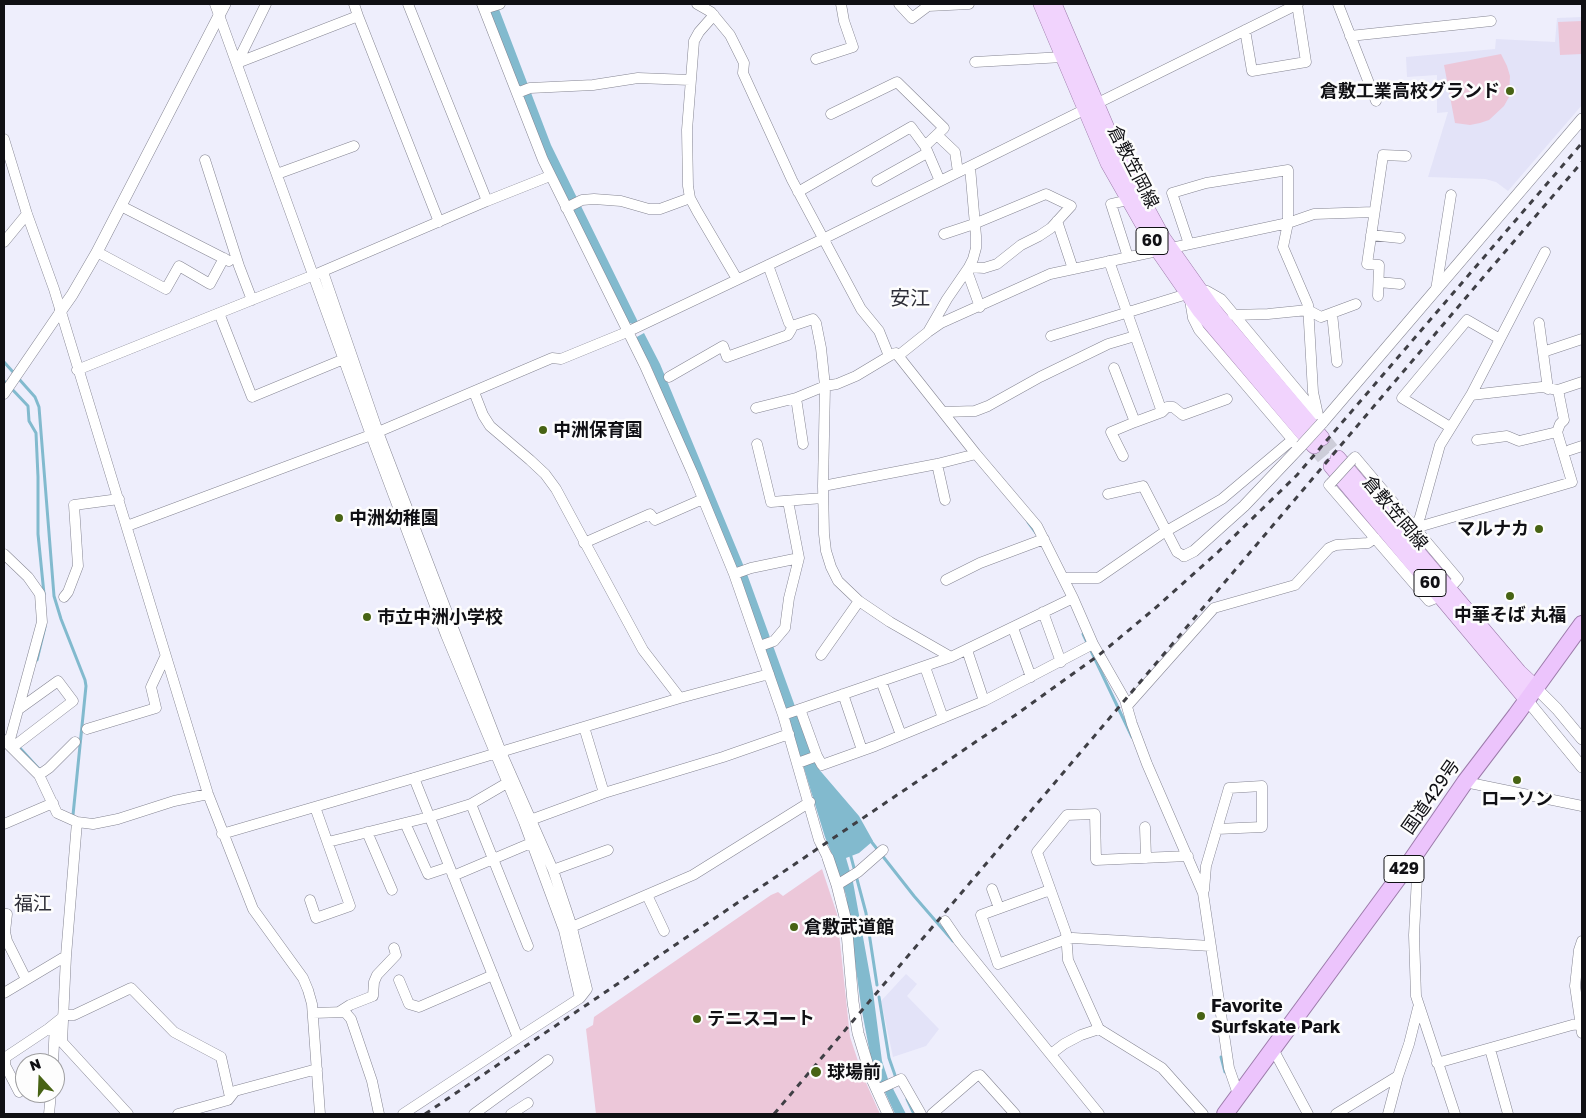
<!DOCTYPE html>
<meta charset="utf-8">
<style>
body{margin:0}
#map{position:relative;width:1586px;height:1118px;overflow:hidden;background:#eeeefc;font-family:"Golos Text",sans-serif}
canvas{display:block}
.frame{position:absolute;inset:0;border:5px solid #101014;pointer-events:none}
.north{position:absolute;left:15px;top:1053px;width:50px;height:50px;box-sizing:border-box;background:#fdfdfd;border:1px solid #9e9ea0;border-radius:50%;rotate:340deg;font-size:14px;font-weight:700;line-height:20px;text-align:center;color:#101014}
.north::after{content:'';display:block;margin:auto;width:18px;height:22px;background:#476314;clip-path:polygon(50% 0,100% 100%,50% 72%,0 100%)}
</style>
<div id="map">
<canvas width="1586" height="1118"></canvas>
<div class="frame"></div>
<div class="north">N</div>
</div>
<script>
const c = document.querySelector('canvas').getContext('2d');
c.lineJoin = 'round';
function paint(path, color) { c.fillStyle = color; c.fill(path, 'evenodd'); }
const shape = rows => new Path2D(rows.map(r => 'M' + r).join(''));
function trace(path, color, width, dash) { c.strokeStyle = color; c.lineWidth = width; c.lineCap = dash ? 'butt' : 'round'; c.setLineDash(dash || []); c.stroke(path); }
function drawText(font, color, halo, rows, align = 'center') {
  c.font = font + ' "Golos Text","Noto Sans JP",sans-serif'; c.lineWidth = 5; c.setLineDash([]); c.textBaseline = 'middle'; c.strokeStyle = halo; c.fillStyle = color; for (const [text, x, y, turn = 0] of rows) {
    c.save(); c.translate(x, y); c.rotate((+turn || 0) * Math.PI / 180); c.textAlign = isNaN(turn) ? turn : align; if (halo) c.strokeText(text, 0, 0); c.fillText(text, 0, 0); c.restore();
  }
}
const built = shape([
 [1582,17,1582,105,1508,191,1496,182,1485,179,1428,177,1448,112,1437,113,1437,75,1407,77,1406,57,1495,49,1496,39,1555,42,1557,18],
 [906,974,917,984,907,996,939,1029,926,1046,893,1057,881,1001]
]);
const green = shape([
 [1582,21,1582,54,1560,55,1558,22],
 [1501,54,1507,66,1510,76,1509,97,1504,106,1489,120,1480,123,1470,125,1455,123,1444,65],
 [822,869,837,914,850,1037,863,1076,880,1114,596,1114,586,1029,593,1025,594,1017,771,895,778,892,783,896]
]);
const water = shape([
 [486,4,497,4,551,145,638,322,633,324,627,322,550,165],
 [644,333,660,364,747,574,817,767,859,816,873,841,859,853,846,858,853,882,873,992,882,1061,888,1079,906,1114,895,1114,872,1064,861,1006,846,895,835,862,825,837,803,765,707,500,650,364,635,338]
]);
const stream = shape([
 [4,362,13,372],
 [19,379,35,397,39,407,54,596,61,619,85,680,86,686,73,815],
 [4,381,5,382],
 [11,388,28,406,29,421,36,433,38,477,38,534,44,594],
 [1028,522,1036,533],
 [1083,634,1132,737],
 [37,660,45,627],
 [19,747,39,769],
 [870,840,914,896,953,941],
 [850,853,866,913,877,985],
 [879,997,889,1058,896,1078],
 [1221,1057,1225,1072],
 [55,1084,57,1062],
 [907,1099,914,1114]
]);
const primaryTunnel = shape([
 [1322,438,1338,458],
 [1314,446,1331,466]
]);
const minor = shape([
 [215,4,371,435,446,635,524,822,564,930,580,998,518,1038,414,778],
 [408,4,487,201],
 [482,4,543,160,645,366,692,472,734,574,783,715,819,840,828,858],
 [697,4,711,12,730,35,744,63,743,73,792,180,861,309,879,331,889,356],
 [899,4,912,18,928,6,969,4],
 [1338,4,1376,101],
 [484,9,500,4],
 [714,15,699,32,694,41,687,130,688,186,690,198,697,211,737,279],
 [358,16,439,222],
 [1245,30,1252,71,1306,62,1297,4],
 [1350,36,1491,21],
 [816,59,853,47,844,21,841,4],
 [975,62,1063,57],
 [237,63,358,16,354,4],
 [237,63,266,4],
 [517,93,530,88,593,85,638,78,690,80],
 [831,114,897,82,944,128,925,146],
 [937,135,955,152,958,172],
 [4,139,27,214,54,289,208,794,253,909,303,978,308,990,312,1004,320,1114],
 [205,160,239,266,252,300],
 [277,174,354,146],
 [877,181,927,153],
 [798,192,911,127,925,146,940,181],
 [1128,200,1111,204,1128,257],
 [121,206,229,261],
 [566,208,582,200,594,199,621,201,649,209,660,209,690,198],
 [1057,221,1073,269],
 [944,234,974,224,1046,194,1071,206,1051,228,1039,236,1021,245,997,264,984,268,969,267],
 [1371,235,1400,238],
 [4,242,27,214],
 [1189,244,1172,193,1206,183,1288,170,1288,223,1283,247,1308,305,1313,392,1318,415],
 [97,252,166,289,179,266,210,284,224,258],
 [1109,261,1162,412],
 [768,265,789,323,792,326,813,319,816,323,821,348,825,386,823,486,824,534,826,551,831,567,838,581,859,601,890,622,951,657],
 [967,271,980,307],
 [323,272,378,432,455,633,501,752,553,870,571,924,587,989,580,998],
 [1379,282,1400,284],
 [1200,290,1207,291,1221,299,1317,414],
 [1436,290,1451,195],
 [1378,296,1379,265,1367,264,1383,155,1406,156],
 [1190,300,1193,318,1199,330,1297,445],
 [219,313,252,397,344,359],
 [1332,313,1337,362],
 [1233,315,1268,314,1308,310,1321,317,1356,304],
 [1539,323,1548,389],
 [928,332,941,323,1050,274,1288,223,1314,214,1374,212],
 [1051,336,1187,294],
 [1500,339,1545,252],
 [1543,352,1582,339],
 [898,356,928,332,947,299,969,267,973,259,976,248,976,236,970,167],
 [1114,368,1135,422,1162,412,1167,407,1173,407,1183,415,1227,399],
 [77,370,314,275,487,201,550,176],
 [669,377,723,346,727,357,788,335,791,330,792,326],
 [474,392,483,415,490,426,530,460,545,474,556,489,643,650,680,698],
 [4,394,60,312],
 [1471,395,1542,387,1558,390,1582,382],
 [796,398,803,444],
 [756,408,796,398,825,386,837,384,856,376,891,355,896,353,976,454,1037,526,1073,598,1093,644,1125,700,1132,724,1147,764,1203,893,1229,1068,1239,1097],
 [944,412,975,411,988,406,1040,377,1108,344,1135,336],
 [1477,440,1507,436,1519,441,1557,432],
 [757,444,771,502,823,498],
 [1570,450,1582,446],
 [1123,456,1111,432,1135,422],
 [1352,460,1355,457,1458,579,1449,589],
 [937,464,945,500],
 [1331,483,1329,485,1429,601,1441,596],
 [823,486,937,464,976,454],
 [1108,494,1143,486,1177,552,1184,556],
 [127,526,371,435,552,358,561,359,627,332,823,239,1298,4],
 [1415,528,1420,517,1440,445,1471,395,1500,339,1467,320,1402,398,1450,427],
 [1415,528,1572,482,1557,432,1560,424,1564,420,1558,390],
 [584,543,650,514,655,520,703,499],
 [4,554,28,577,40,594,42,622,9,743],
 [734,574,751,568,799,558,788,501],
 [1063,578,1098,578,1163,533,1222,499,1292,440],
 [946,580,980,563,1044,539],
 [64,597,68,592,78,566,74,505,119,499],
 [1043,612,1061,662],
 [1013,628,1031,677],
 [760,646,774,641,785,628,789,598,799,558],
 [967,650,984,701],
 [821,655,859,601],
 [925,667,943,718],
 [881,681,901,735],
 [843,694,862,750],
 [1127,706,1214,608,1295,585,1329,548,1336,545,1368,543,1375,538],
 [800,709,817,756,822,765,875,746,984,701,1093,644],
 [783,715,951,657,1073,598],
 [584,727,604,793],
 [87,729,156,708,151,687,165,657],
 [4,740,39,775,57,813,77,822,93,824,118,819,174,801,208,794],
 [13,747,73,701,58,681,19,709],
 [798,763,817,756],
 [39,775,49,768,75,742],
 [1465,782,1582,806],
 [471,804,528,946],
 [77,822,66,956,62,1042,128,1114],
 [525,822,604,793,723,757,789,734],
 [405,823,428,874,449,867],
 [4,824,53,803],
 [1145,827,1146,858],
 [367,832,392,890],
 [222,834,414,778,680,698,769,674],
 [328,842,429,817,471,804,507,783],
 [1410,862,1417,877,1414,935,1416,996,1455,1114],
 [553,870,608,850],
 [453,876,531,843],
 [837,885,858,872,883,850],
 [992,889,999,908],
 [1050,890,981,915,998,964,1067,939,1073,938,1211,946],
 [1204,890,1206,866,1229,788,1262,786,1262,827,1217,829],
 [647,895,664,931],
 [310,900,316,918,350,906,315,807],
 [4,914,7,914,5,932,7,941,26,979],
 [945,921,958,940,1099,1114],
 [567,929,693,875,810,802],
 [1582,941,1579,950,1575,986,1582,1033],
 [399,980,409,1004,419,1007,493,975],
 [4,993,66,956],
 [339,1012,350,1005,373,996,374,982,377,975,396,955,394,948],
 [313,1013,345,1012,351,1019,372,1081,379,1114],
 [63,1015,74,1015,131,988,174,1032,221,1057,230,1097],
 [1099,1029,1068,960,1066,933,1037,852,1067,815,1095,814,1096,860,1188,856],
 [1273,1049,1308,1114],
 [1490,1049,1508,1114],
 [1051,1054,1064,1044,1081,1035,1099,1029,1162,1068,1203,1114],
 [53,1063,55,1024],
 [1437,1063,1572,1025,1580,1024],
 [877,1090,901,1079,921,1114],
 [19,1092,5,1065,6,1057,48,1029,63,1017],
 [49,1114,51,1093],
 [178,1114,228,1100,235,1091,317,1069],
 [403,1114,518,1038],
 [474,1114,548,1060],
 [511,1114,528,1103],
 [932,1114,976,1076,980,1075,1015,1114],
 [1336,1114,1398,1076,1409,1044,1418,1008],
 [1388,1114,1398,1076]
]);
const tertiary = shape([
 [60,312,72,295,97,252,225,4],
 [1322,423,1582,119],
 [1184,556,1194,551,1244,506,1301,446],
 [1536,688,1557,709,1582,739],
 [1527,700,1582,767],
 [828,858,837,885,846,921,853,1002,858,1033,872,1079,888,1114]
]);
const primary = shape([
 [1041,4,1108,163,1157,249,1200,311,1314,446],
 [1054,4,1120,159,1163,238,1216,313,1322,438],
 [1338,458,1519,672,1536,688],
 [1331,466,1527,700]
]);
const trunk = shape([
 [1225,1114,1410,862,1465,782,1516,715,1582,624]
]);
const rail = shape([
 [425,1114,1014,716,1099,655,1153,610,1218,552,1297,475,1582,143],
 [774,1114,1486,274,1582,162]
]);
const minorBridge = shape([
 [1331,483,1352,460]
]);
const tertiaryBridge = shape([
 [1301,446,1322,423]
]);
const markers = [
 [1510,91,5,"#476314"],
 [543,430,5,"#476314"],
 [339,518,5,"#476314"],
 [1539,529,5,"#476314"],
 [1510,596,5,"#476314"],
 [367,617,5,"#476314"],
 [1517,780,5,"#476314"],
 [794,927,5,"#476314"],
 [1201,1016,5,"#476314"],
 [697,1019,5,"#476314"],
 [816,1072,6,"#476314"]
];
const shields = [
 [1152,241,32],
 [1430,583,32],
 [1404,869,40]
];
const shieldNames = [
 ["60",1152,241],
 ["60",1430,583],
 ["429",1404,869]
];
const poiNames = [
 ["倉敷工業高校グランド",1500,91,"right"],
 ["中洲保育園",553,430],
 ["中洲幼稚園",349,518],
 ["マルナカ",1529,529,"right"],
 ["中華そば 丸福",1510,615,"center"],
 ["市立中洲小学校",377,617],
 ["ローソン",1517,799,"center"],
 ["倉敷武道館",804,927],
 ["Favorite",1211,1006],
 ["Surfskate Park",1211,1027],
 ["テニスコート",707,1019],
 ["球場前",827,1072]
];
const streetNames = [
 ["倉敷笠岡線",1133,167,63],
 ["倉敷笠岡線",1395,513,50],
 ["国道429号",1431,797,-55]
];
const neighbourhoodNames = [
 ["福江",33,904]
];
const quarterNames = [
 ["安江",910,299]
];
paint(built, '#e3e3f8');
paint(green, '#ecc7d9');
paint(water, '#82bace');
trace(stream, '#82bace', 3);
trace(primaryTunnel, '#cdcdd9', 15, [15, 8]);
trace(minor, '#858592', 11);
trace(tertiary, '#858592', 12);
trace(primary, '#9c7baa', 16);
trace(trunk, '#9c7baa', 18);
trace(minor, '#fff', 10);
trace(tertiary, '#fff', 11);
trace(primary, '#f1d3fd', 15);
trace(trunk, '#ecc4fc', 16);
trace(rail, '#3f3f45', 3, [6, 6]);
trace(minorBridge, '#858592', 11, []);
trace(tertiaryBridge, '#858592', 12, []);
trace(minorBridge, '#fff', 10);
trace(tertiaryBridge, '#fff', 11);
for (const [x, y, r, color] of markers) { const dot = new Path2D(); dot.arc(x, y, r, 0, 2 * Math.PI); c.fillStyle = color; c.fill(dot); trace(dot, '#fdfdfd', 2); }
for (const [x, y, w] of shields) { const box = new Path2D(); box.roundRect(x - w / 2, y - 13.5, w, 27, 4); c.fillStyle = '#fdfdfd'; c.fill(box); trace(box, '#101014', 1); }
drawText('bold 16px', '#101014', null, shieldNames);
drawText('bold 18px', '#101014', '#fdfdfd', poiNames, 'left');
drawText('18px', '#101014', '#fdfdfd', streetNames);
drawText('19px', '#2d2d37', '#fdfdfd', neighbourhoodNames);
drawText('20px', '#2d2d37', '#fdfdfd', quarterNames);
</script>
